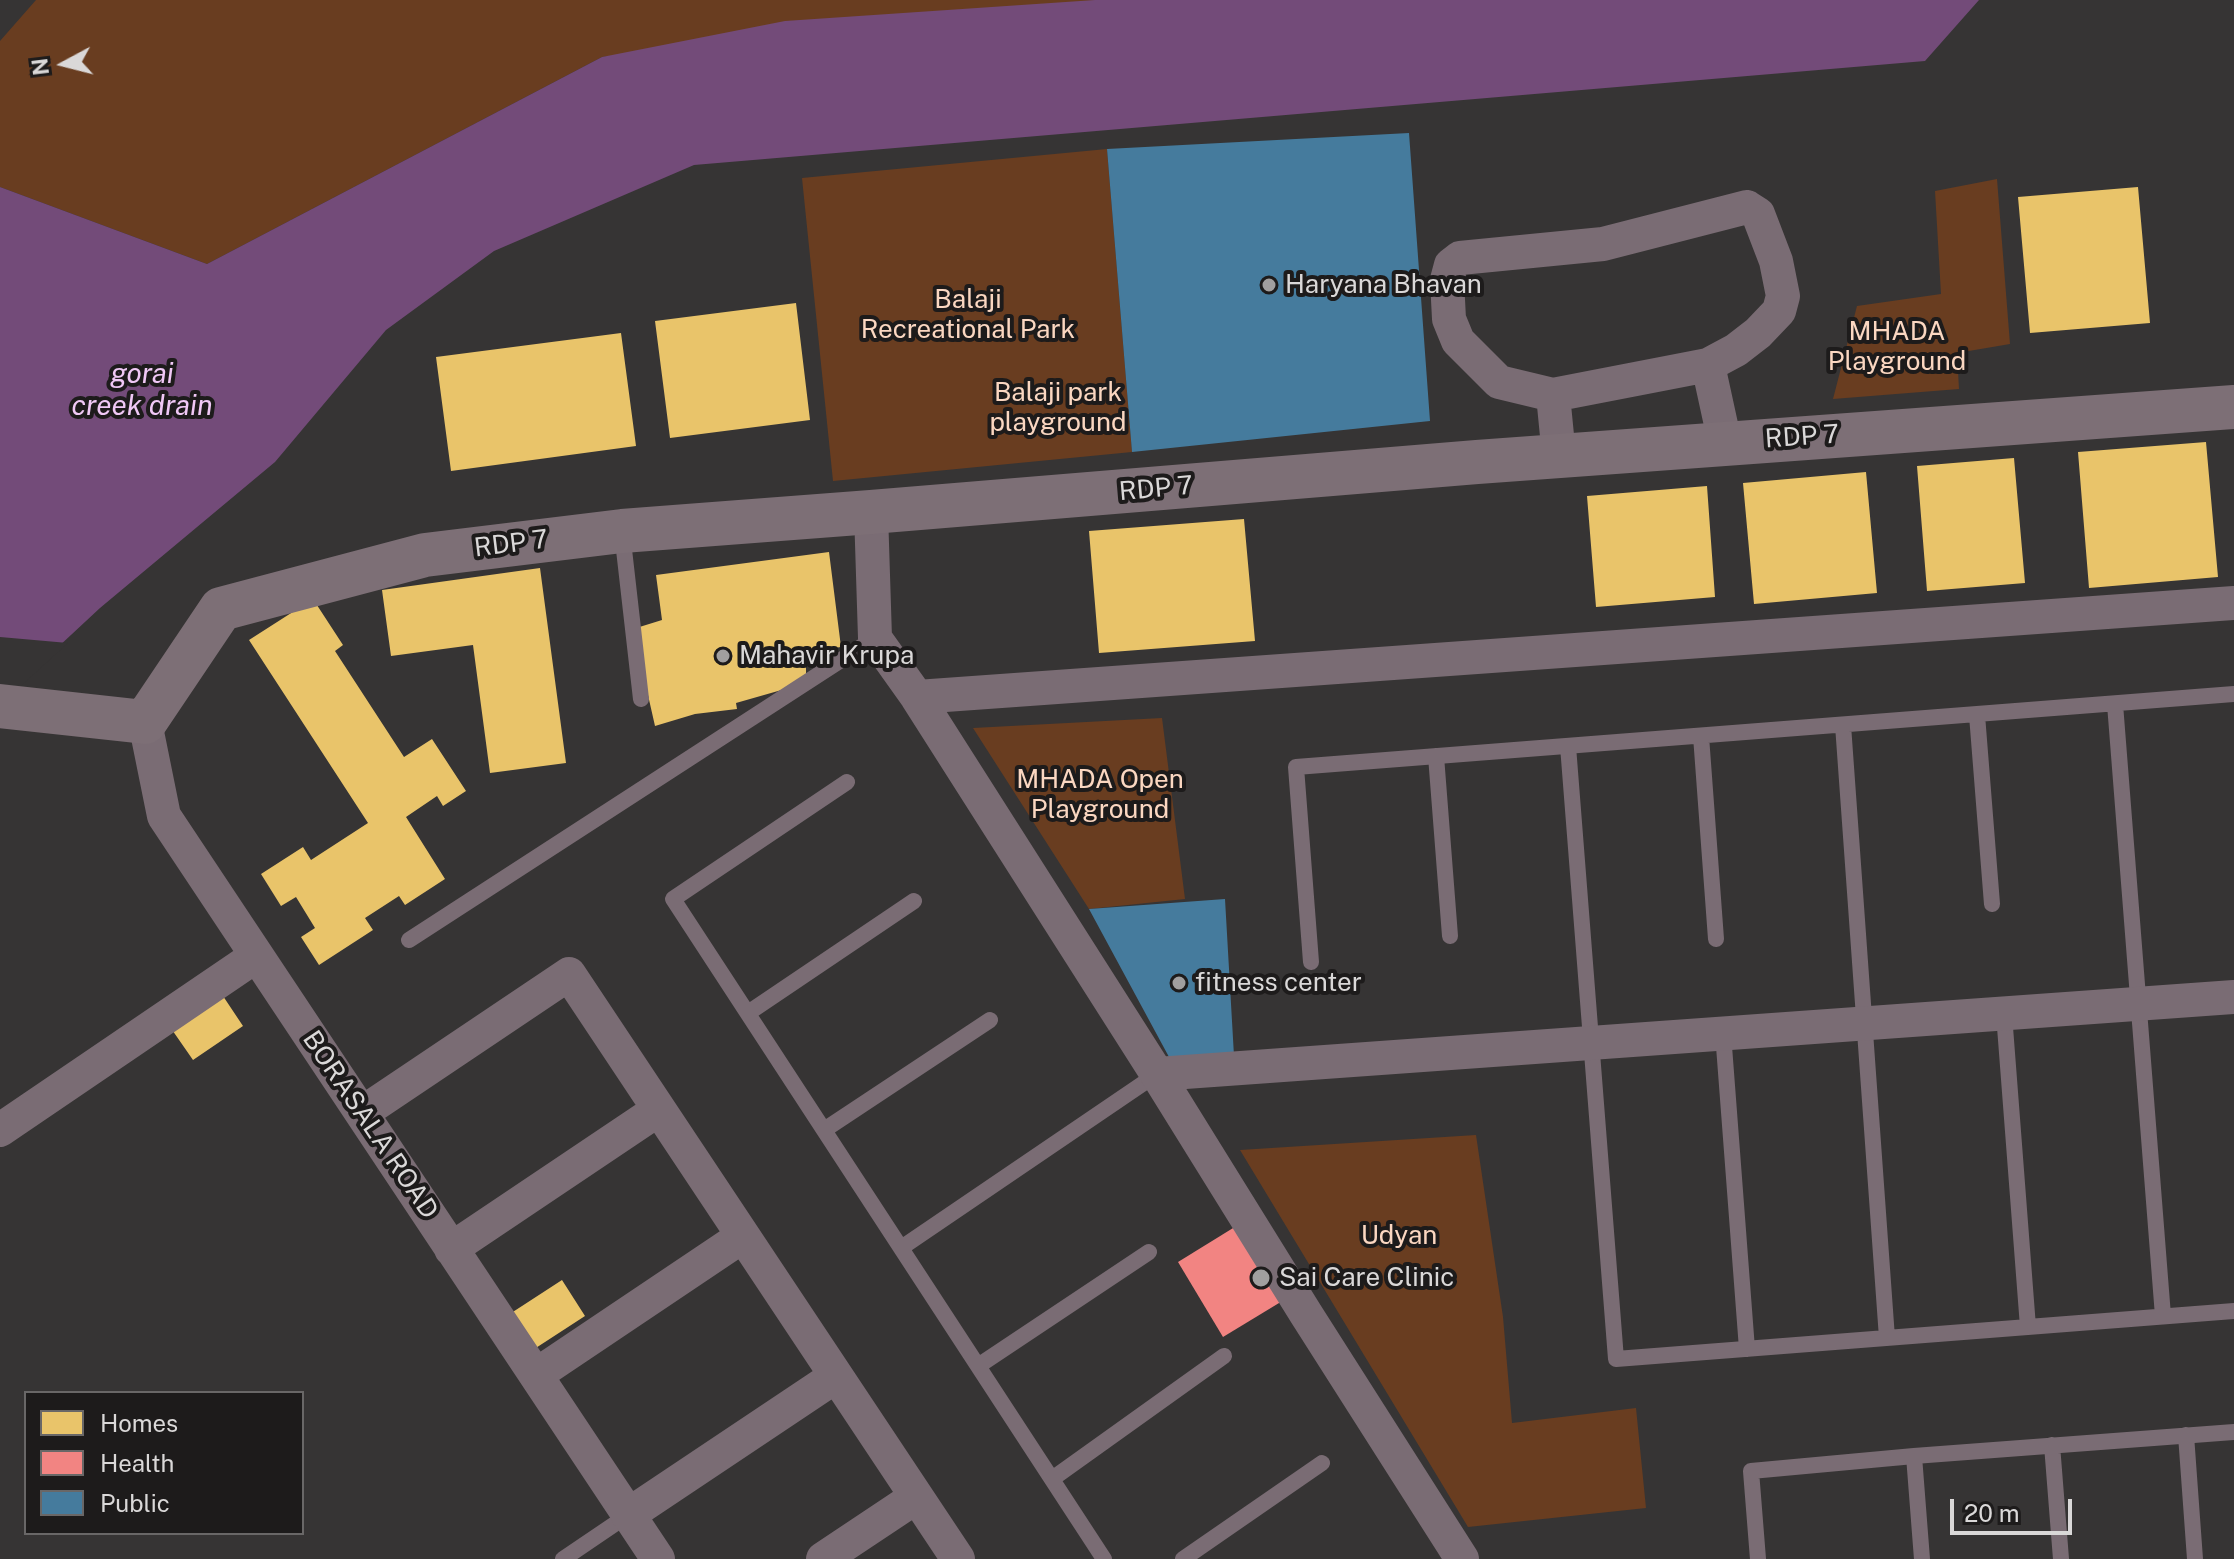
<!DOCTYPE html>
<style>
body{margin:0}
#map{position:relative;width:2234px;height:1559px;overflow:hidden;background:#363434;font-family:"Public Sans",sans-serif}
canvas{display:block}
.legend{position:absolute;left:24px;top:1391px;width:280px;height:144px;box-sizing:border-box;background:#1d1b1b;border:2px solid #696767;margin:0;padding:10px 14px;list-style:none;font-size:24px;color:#dad8d8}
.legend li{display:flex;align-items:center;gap:16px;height:40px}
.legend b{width:40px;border:2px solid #696767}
.north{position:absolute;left:24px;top:24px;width:80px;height:80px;-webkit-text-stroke:6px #1d1b1b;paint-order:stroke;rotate:263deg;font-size:22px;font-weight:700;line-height:32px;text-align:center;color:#dad8d8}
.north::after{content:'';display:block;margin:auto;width:28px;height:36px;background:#dad8d8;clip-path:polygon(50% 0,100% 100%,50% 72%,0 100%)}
.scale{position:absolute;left:1950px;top:1499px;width:122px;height:36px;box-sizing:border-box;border:4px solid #dad8d8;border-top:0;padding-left:10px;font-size:24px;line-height:28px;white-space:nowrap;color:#dad8d8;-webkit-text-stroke:6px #1d1b1b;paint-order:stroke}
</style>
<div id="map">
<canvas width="2234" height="1559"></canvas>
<ul class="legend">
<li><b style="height:22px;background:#e9c46a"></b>Homes</li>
<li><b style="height:22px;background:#f28482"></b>Health</li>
<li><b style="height:22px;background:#457b9d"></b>Public</li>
</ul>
<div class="north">N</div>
<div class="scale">20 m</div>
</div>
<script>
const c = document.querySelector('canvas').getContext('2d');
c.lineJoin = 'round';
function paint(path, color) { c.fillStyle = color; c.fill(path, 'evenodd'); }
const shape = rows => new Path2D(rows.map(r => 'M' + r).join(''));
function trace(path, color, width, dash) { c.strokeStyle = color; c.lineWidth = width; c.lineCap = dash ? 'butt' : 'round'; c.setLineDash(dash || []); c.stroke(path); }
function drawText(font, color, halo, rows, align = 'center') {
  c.font = font + ' "Public Sans",sans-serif'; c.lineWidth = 8; c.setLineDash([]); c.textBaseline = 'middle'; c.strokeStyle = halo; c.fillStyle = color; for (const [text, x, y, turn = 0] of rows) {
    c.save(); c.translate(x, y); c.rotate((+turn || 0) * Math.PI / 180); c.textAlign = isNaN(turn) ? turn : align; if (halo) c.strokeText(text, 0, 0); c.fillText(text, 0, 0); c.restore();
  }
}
const green = shape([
 [36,0,1103,0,602,57,207,264,0,187,0,41],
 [1107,149,1132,452,833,481,802,178],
 [1997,179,2010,344,1957,353,1959,389,1833,399,1857,306,1941,294,1935,191],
 [1162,718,1185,899,1089,909,973,728],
 [1476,1135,1503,1317,1512,1423,1636,1408,1646,1508,1468,1527,1240,1150]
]);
const water = shape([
 [1095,0,1979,0,1925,61,694,165,494,251,386,330,275,462,100,608,0,701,0,187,207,264,602,57,785,21]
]);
const pier = shape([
 [0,637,68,643,0,705]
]);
const homes = shape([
 [2138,187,2150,323,2030,333,2018,197],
 [796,303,810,420,670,438,655,321],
 [621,333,636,446,451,471,436,357],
 [2206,442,2218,577,2089,588,2078,452],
 [2014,458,2025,583,1927,591,1917,466],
 [1866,472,1877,593,1754,604,1743,483],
 [1707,486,1715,597,1596,607,1587,496],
 [1244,519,1255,641,1099,653,1089,531],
 [829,552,841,647,806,652,806,683,736,703,737,709,695,714,655,726,633,629,662,620,656,575],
 [540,568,566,763,490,773,473,645,391,656,382,590],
 [313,599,343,645,335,651,404,757,432,739,466,791,443,806,437,796,406,817,445,879,405,905,399,896,365,918,373,930,319,965,301,937,315,928,296,897,281,906,261,874,303,847,311,860,368,823,249,640],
 [219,990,243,1026,193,1060,168,1024],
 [562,1280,585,1316,525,1355,502,1319]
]);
const health = shape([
 [1238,1225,1284,1300,1223,1337,1178,1262]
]);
const public = shape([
 [1409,133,1430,421,1132,452,1107,149],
 [1225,899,1234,1056,1169,1057,1089,909]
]);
const lane = shape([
 [622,532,641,699],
 [2115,704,2163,1316],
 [1977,715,1992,904],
 [1843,725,1887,1338],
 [1701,736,1716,939],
 [1568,746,1616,1359,2234,1311],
 [1436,756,1450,936],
 [847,782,673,899,1104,1559],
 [409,940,875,638],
 [1311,962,1296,767,2234,694],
 [748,1013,914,901],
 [2004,1014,2028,1327],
 [1723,1033,1747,1349],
 [824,1130,990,1020],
 [901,1248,1157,1074],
 [978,1366,1149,1252],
 [2186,1435,2195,1559],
 [2052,1445,2061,1559],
 [1914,1456,1922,1559],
 [1052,1479,1224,1356],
 [563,1559,628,1515],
 [1183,1559,1322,1463],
 [1758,1559,1751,1471,1914,1456,2234,1432]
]);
const street = shape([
 [1747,207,1758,214,1776,261,1783,296,1779,311,1758,333,1736,350,1708,365,1553,395,1499,382,1458,341,1449,319,1447,280,1451,265,1460,258,1603,244,1747,207],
 [1708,365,1725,443],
 [1553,395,1559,456],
 [871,512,875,638,917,697,1157,1074,1306,1314,1462,1559],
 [917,697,2234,603],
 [145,722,164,816,658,1559],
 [1157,1074,2234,997],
 [362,1113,569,974,958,1559],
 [0,1130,256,956],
 [451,1249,658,1110],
 [536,1375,743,1236],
 [628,1515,836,1376],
 [823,1559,916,1497]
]);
const secondary = shape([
 [0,706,145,722,221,609,425,555,622,531,871,512,1477,462,2234,407]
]);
const markers = [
 [1269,285,8,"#a19f9f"],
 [723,656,8,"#a19f9f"],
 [1179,983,8,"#a19f9f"],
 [1261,1278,10,"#a19f9f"]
];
const poiNames = [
 ["Haryana Bhavan",1285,285],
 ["Mahavir Krupa",739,656],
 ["fitness center",1195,983],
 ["Sai Care Clinic",1279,1278]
];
const parkNames = [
 ["Balaji",968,300],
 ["Recreational Park",968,330],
 ["MHADA",1897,332],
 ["Playground",1897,362],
 ["Balaji park",1058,393],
 ["playground",1058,423],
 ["MHADA Open",1100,780],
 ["Playground",1100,810],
 ["Udyan",1399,1236]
];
const streetNames = [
 ["RDP 7",1802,437,-4],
 ["RDP 7",1156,489,-5],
 ["RDP 7",511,544,-7],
 ["BORASALA ROAD",370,1125,56]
];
const waterNames = [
 ["gorai",142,374],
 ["creek drain",142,406]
];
paint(green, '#693d20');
paint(water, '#734b79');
paint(pier, '#363434');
paint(homes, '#e9c46a');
paint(health, '#f28482');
paint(public, '#457b9d');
trace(lane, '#7a6c74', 16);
trace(street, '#7a6c74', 34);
trace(secondary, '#7d6f76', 44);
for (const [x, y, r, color] of markers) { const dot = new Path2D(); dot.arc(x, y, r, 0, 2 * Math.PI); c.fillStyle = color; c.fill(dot); trace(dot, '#1d1b1b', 3); }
drawText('26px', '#dad8d8', '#1d1b1b', poiNames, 'left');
drawText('26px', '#fbd7c1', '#1d1b1b', parkNames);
drawText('26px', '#dad8d8', '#1d1b1b', streetNames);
drawText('italic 28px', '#f0c8f6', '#1d1b1b', waterNames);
</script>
